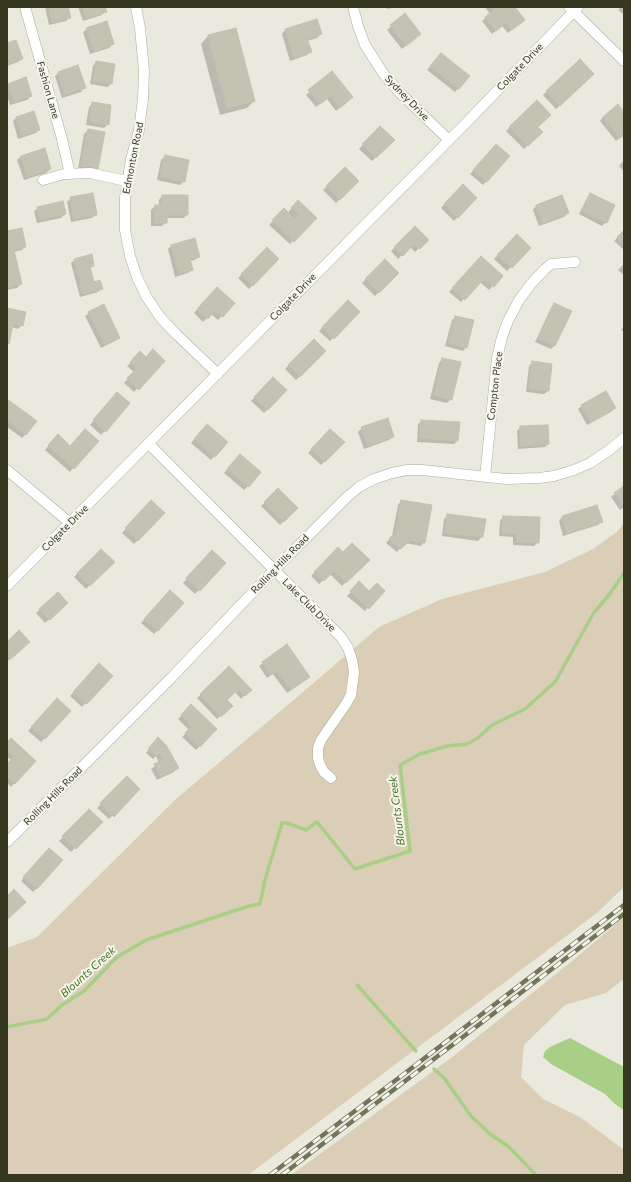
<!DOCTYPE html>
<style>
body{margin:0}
#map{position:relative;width:631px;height:1182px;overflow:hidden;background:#e9e9de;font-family:Commissioner,sans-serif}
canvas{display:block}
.frame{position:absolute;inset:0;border:8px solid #363920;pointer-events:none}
</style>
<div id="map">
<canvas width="631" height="1182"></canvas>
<div class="frame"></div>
</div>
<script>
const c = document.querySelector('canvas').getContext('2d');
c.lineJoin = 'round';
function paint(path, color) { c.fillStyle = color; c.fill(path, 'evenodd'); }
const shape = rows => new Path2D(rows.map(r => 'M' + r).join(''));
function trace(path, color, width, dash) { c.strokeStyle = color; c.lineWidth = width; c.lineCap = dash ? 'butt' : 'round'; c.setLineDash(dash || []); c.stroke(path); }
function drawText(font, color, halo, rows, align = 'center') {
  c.font = font + ' Commissioner,sans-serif'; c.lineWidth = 4; c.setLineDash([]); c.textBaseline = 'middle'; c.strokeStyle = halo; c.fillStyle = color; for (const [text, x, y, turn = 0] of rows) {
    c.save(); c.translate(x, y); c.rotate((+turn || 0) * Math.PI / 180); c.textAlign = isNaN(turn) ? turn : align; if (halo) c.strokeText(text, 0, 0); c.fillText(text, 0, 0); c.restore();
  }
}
const green = shape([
 [624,522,624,887,597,913,248,1175,7,1175,7,948,37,937,177,798,283,709,379,627,442,599,545,572,593,549,618,531],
 [624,917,624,979,606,993,565,1005,524,1045,521,1077,543,1099,580,1117,624,1150,624,1175,291,1175,451,1058,571,962]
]);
const water = shape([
 [570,1038,624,1067,624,1110,615,1104,605,1094,551,1064,543,1057,545,1051,550,1047]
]);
const shadow = shape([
 [45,7,67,7,70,17,66,21,49,25],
 [78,7,104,7,105,11,102,15,83,21],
 [387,7,397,7,387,9],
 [485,7,514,7,520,23,508,33,502,26,492,34,482,21,490,14],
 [621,7,624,7,624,15,618,10],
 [405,14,420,34,402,49,387,30],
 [316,20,321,34,317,38,307,41,310,52,307,55,290,61,282,34,285,30],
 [87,29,113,44,109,48,90,54,83,32],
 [208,36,254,101,247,108,220,115,201,44],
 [7,44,22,59,18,62,7,66],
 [437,58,469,76,455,92,427,70],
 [580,60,593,74,556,109,543,95],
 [96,62,111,83,108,87,90,84,93,66],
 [58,73,84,88,81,92,62,98,55,76],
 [332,73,348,101,336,111,327,99,316,107,306,95],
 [25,79,31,96,27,100,10,105,7,96,7,86],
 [537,102,537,127,541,132,524,149,506,131],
 [93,103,108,124,104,128,86,125,89,107],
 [624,113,624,135,616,141,600,121,603,117],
 [16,118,39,129,36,133,18,139,13,121],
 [380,127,393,140,372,161,359,149],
 [88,130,97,168,93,172,78,169,84,134],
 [492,149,509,156,483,185,470,174],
 [21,156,50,169,46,173,24,180,17,160],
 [165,156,184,181,180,185,157,180,161,160],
 [624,160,624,171,619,166],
 [345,168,358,181,336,203,323,190],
 [463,185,476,198,454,221,441,208],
 [590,194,606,222,602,226,579,214,587,198],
 [162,196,187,214,184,218,166,218,166,222,162,226,151,226,151,210,155,206,159,206,159,200],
 [561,196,568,213,564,217,539,226,533,210,536,206],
 [71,198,96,215,92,218,71,222,67,202],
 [298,202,315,218,290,244,269,225,284,210,287,213],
 [38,208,65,214,61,218,37,223,34,211],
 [415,227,428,240,415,252,410,247,398,259,391,251],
 [624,231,624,250,614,241],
 [7,232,25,246,22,250,14,252,21,284,17,288,7,290],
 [517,236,530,248,507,271,494,259],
 [194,240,199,256,195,260,190,261,192,270,188,273,175,277,168,249,171,246],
 [267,249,278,259,249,289,238,278],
 [75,259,93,265,90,269,94,283,101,289,98,292,80,297,71,263],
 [385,260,397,273,375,296,362,283],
 [477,261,502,276,489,290,480,282,461,302,449,292],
 [624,264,624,275,618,270],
 [217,288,234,304,218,320,211,314,203,322,194,313],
 [348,302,359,312,330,341,319,331],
 [555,305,555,345,551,349,535,342,551,308],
 [7,309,22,325,18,329,12,327,8,344,7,345],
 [89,313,119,337,115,341,101,348,85,316],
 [455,317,466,347,463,351,445,346,452,320],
 [624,326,624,332,621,330],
 [314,340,325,351,296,380,285,369],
 [140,353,146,358,164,361,134,392,124,383,134,372,127,366],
 [442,359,451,399,447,403,430,399,439,363],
 [533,362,548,391,544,394,526,392,529,366],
 [273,378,286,390,264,413,251,401],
 [113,397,105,431,101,435,90,425],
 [7,400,26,434,22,438,7,427],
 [582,406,614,408,611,412,587,425,578,409],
 [422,421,457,441,454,444,417,442,418,424],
 [521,427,548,444,545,447,518,449,517,431],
 [362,428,393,436,389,440,364,449,358,432],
 [203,429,214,456,211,460,191,443],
 [330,430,343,442,321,465,308,453],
 [54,439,73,468,70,472,45,450],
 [236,459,248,486,244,490,224,473],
 [624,487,624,507,620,510,611,497],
 [278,490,296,508,280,525,261,506],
 [151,501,163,513,134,544,122,533],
 [401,501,424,542,421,546,405,543,397,552,386,543,392,536,398,505],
 [448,515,484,520,482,537,478,541,442,536,444,519],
 [503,517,538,542,534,546,513,545,513,537,499,536,500,521],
 [562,517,601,521,598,525,563,536,559,521],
 [338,549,343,554,368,560,342,586,330,574,319,584,311,576],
 [101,550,113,562,86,589,74,577],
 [212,551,224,563,195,594,183,583],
 [359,583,369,592,384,591,365,611,347,596],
 [170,592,183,603,154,634,141,623],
 [58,593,67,603,45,623,36,613],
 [28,642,7,662,7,643],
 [287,646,305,680,287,693,273,674,267,678,259,666],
 [99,665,111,676,82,707,70,696],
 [229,668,250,690,241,699,235,692,226,700,231,706,217,719,197,698],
 [57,700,70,711,41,742,28,731],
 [191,706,216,729,196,750,182,737,189,730,178,719],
 [155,742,177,768,174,772,157,780,151,769,159,763,156,756,153,759,146,753],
 [7,743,35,761,11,787,7,783,7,765,11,760,7,757],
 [127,777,139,789,109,819,97,808],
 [89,810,101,822,71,852,59,841],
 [45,853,37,888,33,892,21,881]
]);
const stream = shape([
 [357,985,416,1051],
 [7,1027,47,1019,62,1005,84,991,117,957,146,940,249,906,260,904,265,880,282,823,287,823,306,830,317,822,355,869,410,851,400,765,420,754,447,746,467,744,478,738,492,725,525,709,555,682,593,614,609,595,624,573],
 [434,1069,444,1078,471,1116,490,1134,509,1147,536,1175]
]);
const building = shape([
 [49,7,68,7,71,18,52,22,49,7],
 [83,7,105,7,107,12,86,18,83,7],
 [491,7,515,7,525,20,512,30,506,23,496,31,485,17,494,10,491,7],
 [405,13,421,34,406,46,390,25,405,13],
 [317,19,322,34,307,39,312,52,294,58,285,29,317,19],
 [107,21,114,44,94,51,86,28,107,21],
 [236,28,255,101,227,108,208,35,236,28],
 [16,40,23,59,7,64,7,43,16,40],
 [441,53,470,76,459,89,430,66,441,53],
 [580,59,594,74,560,106,546,91,580,59],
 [96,61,115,64,112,84,93,81,96,61],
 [78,65,86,88,65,95,58,72,78,65],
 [332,71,353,97,340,108,331,96,320,104,308,90,332,71],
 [26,77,32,96,14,102,8,84,26,77],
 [537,100,551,115,538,127,543,132,528,146,509,127,537,100],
 [92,102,111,105,109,125,90,122,92,102],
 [618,104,624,112,624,135,620,138,603,117,618,104],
 [34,111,40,130,22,136,16,117,34,111],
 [380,126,395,140,376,158,362,144,380,126],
 [88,129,105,132,98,169,81,166,88,129],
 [496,144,510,156,487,182,473,170,496,144],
 [45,148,51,169,27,177,21,156,45,148],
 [165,155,189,160,185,182,160,177,165,155],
 [345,167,359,181,340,200,326,186,345,167],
 [463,184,477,198,458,218,444,204,463,184],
 [93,193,97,215,74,219,70,197,93,193],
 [590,193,615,205,607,223,582,211,590,193],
 [162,195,188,195,188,215,167,215,167,223,155,223,155,205,162,205,162,195],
 [562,195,569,213,543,223,536,205,562,195],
 [298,200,317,218,294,242,272,220,284,208,295,219,299,215,291,208,298,200],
 [63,201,66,214,40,220,37,207,63,201],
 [415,226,429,240,420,249,414,244,403,256,394,247,415,226],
 [22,228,26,247,14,250,22,284,7,288,7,231,22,228],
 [624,230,624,243,617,237,624,230],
 [517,234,531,248,512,268,497,255,517,234],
 [195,238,200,257,190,259,193,270,179,274,171,245,195,238],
 [267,247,279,259,253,286,241,274,267,247],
 [92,254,94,266,90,267,94,282,100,280,103,289,83,294,74,259,92,254],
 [481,256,503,276,494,287,484,279,465,300,452,288,481,256],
 [385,259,399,273,379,293,365,279,385,259],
 [217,287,235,303,223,317,215,311,208,319,197,309,217,287],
 [348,300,360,312,334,339,322,327,348,300],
 [554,303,572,311,555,346,538,338,554,303],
 [104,304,120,338,105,345,88,312,104,304],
 [7,308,26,312,23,326,13,324,9,344,7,344,7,308],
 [455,316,474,320,467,348,448,343,455,316],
 [314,339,326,351,300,377,288,365,314,339],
 [153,349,165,361,139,390,127,378,137,368,130,362,140,351,146,357,153,349],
 [442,358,461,362,452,400,434,395,442,358],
 [532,361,552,364,549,391,529,389,532,361],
 [273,377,287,390,268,410,254,397,273,377],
 [606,391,616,408,591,422,581,405,606,391],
 [117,392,130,403,106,432,93,420,117,392],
 [7,399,37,421,26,435,7,420,7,399],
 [388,418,394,437,368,446,361,427,388,418],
 [421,420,460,422,458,441,420,438,421,420],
 [207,424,228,442,215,457,194,439,207,424],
 [548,425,549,444,521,446,520,426,548,425],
 [85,429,99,441,74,469,48,445,58,434,70,446,85,429],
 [330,429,345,442,325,462,311,449,330,429],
 [240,454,261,472,249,487,227,469,240,454],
 [624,486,624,506,614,493,624,486],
 [278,488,298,508,284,522,264,502,278,488],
 [151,500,165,513,138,541,125,528,151,500],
 [401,500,432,505,425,543,410,540,401,549,389,539,396,531,401,500],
 [597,505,603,522,567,533,562,516,597,505],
 [447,514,486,519,483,537,445,533,447,514],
 [503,516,540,517,539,543,516,542,517,534,502,533,503,516],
 [352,543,370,560,346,583,334,571,324,581,314,572,338,547,343,552,352,543],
 [101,549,115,562,90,586,77,573,101,549],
 [212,550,226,563,200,591,186,578,212,550],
 [359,581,369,591,377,583,385,591,369,609,350,591,359,581],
 [170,590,184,603,158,631,144,619,170,590],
 [58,592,68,603,50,620,39,609,58,592],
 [19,630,30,642,11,659,7,655,7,642,19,630],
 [287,644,310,677,291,690,277,671,271,675,262,662,287,644],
 [99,663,113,676,87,704,73,692,99,663],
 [229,666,252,690,245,696,239,689,227,700,233,706,221,717,200,694,229,666],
 [57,698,71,711,45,739,31,727,57,698],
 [191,704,217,729,200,747,185,733,192,726,181,715,191,704],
 [158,737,166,745,179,768,161,777,154,764,163,760,159,753,157,756,148,749,158,737],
 [11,738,36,761,15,784,7,776,7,764,14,756,7,750,7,742,11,738],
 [127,776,140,789,114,817,100,803,127,776],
 [89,809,103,822,76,849,62,836,89,809],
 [49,848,63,860,37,889,23,877,49,848],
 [14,889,26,902,7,920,7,896,14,889]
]);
const minor = shape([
 [25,7,62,139,70,174],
 [136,7,140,28,144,71,143,99,139,130,131,159,125,197,125,230,130,256,137,277,146,296,160,317,176,334,218,374],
 [353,7,358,26,365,45,383,73,399,92,449,140],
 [569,7,624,61],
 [43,180,64,174,90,173,126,181],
 [149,444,341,637,348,648,352,660,354,672,351,695,346,704,321,740,318,748,318,758,320,765,324,772,331,778],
 [7,470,70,523],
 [485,477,497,358,502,337,508,321,519,300,531,284,545,269,551,264,575,262],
 [7,586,469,120,578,7],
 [7,842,172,677,274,570,347,497,359,487,374,479,392,473,407,470,422,470,506,479,539,478,554,476,574,470,590,463,608,451,624,438]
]);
const rail = shape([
 [270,1175,400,1077,624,905],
 [282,1175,624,914]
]);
const streetNames = [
 ["Colgate Drive",520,67,-46],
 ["Fashion Lane",48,90,74],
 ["Sydney Drive",407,98,46],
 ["Edmonton Road",133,158,-79],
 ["Colgate Drive",293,297,-46],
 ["Compton Place",495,386,-83],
 ["Colgate Drive",65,528,-45],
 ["Rolling Hills Road",280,564,-46],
 ["Lake Club Drive",309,605,45],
 ["Rolling Hills Road",53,796,-45]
];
const waterNames = [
 ["Blounts Creek",397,811,-97],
 ["Blounts Creek",88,972,-42]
];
paint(green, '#dbceb7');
paint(water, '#a9cf86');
paint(shadow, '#0003');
trace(stream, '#a9cf86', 3.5);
paint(building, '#c4c3b3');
trace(building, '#c3c2b1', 1);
trace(minor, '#acad9d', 11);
trace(minor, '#fff', 10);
trace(rail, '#72755a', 4.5);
trace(rail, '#f6f5ee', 3, [9]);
drawText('10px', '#363920', '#f6f5ee', streetNames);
drawText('italic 11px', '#44731b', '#f6f5ee', waterNames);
</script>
